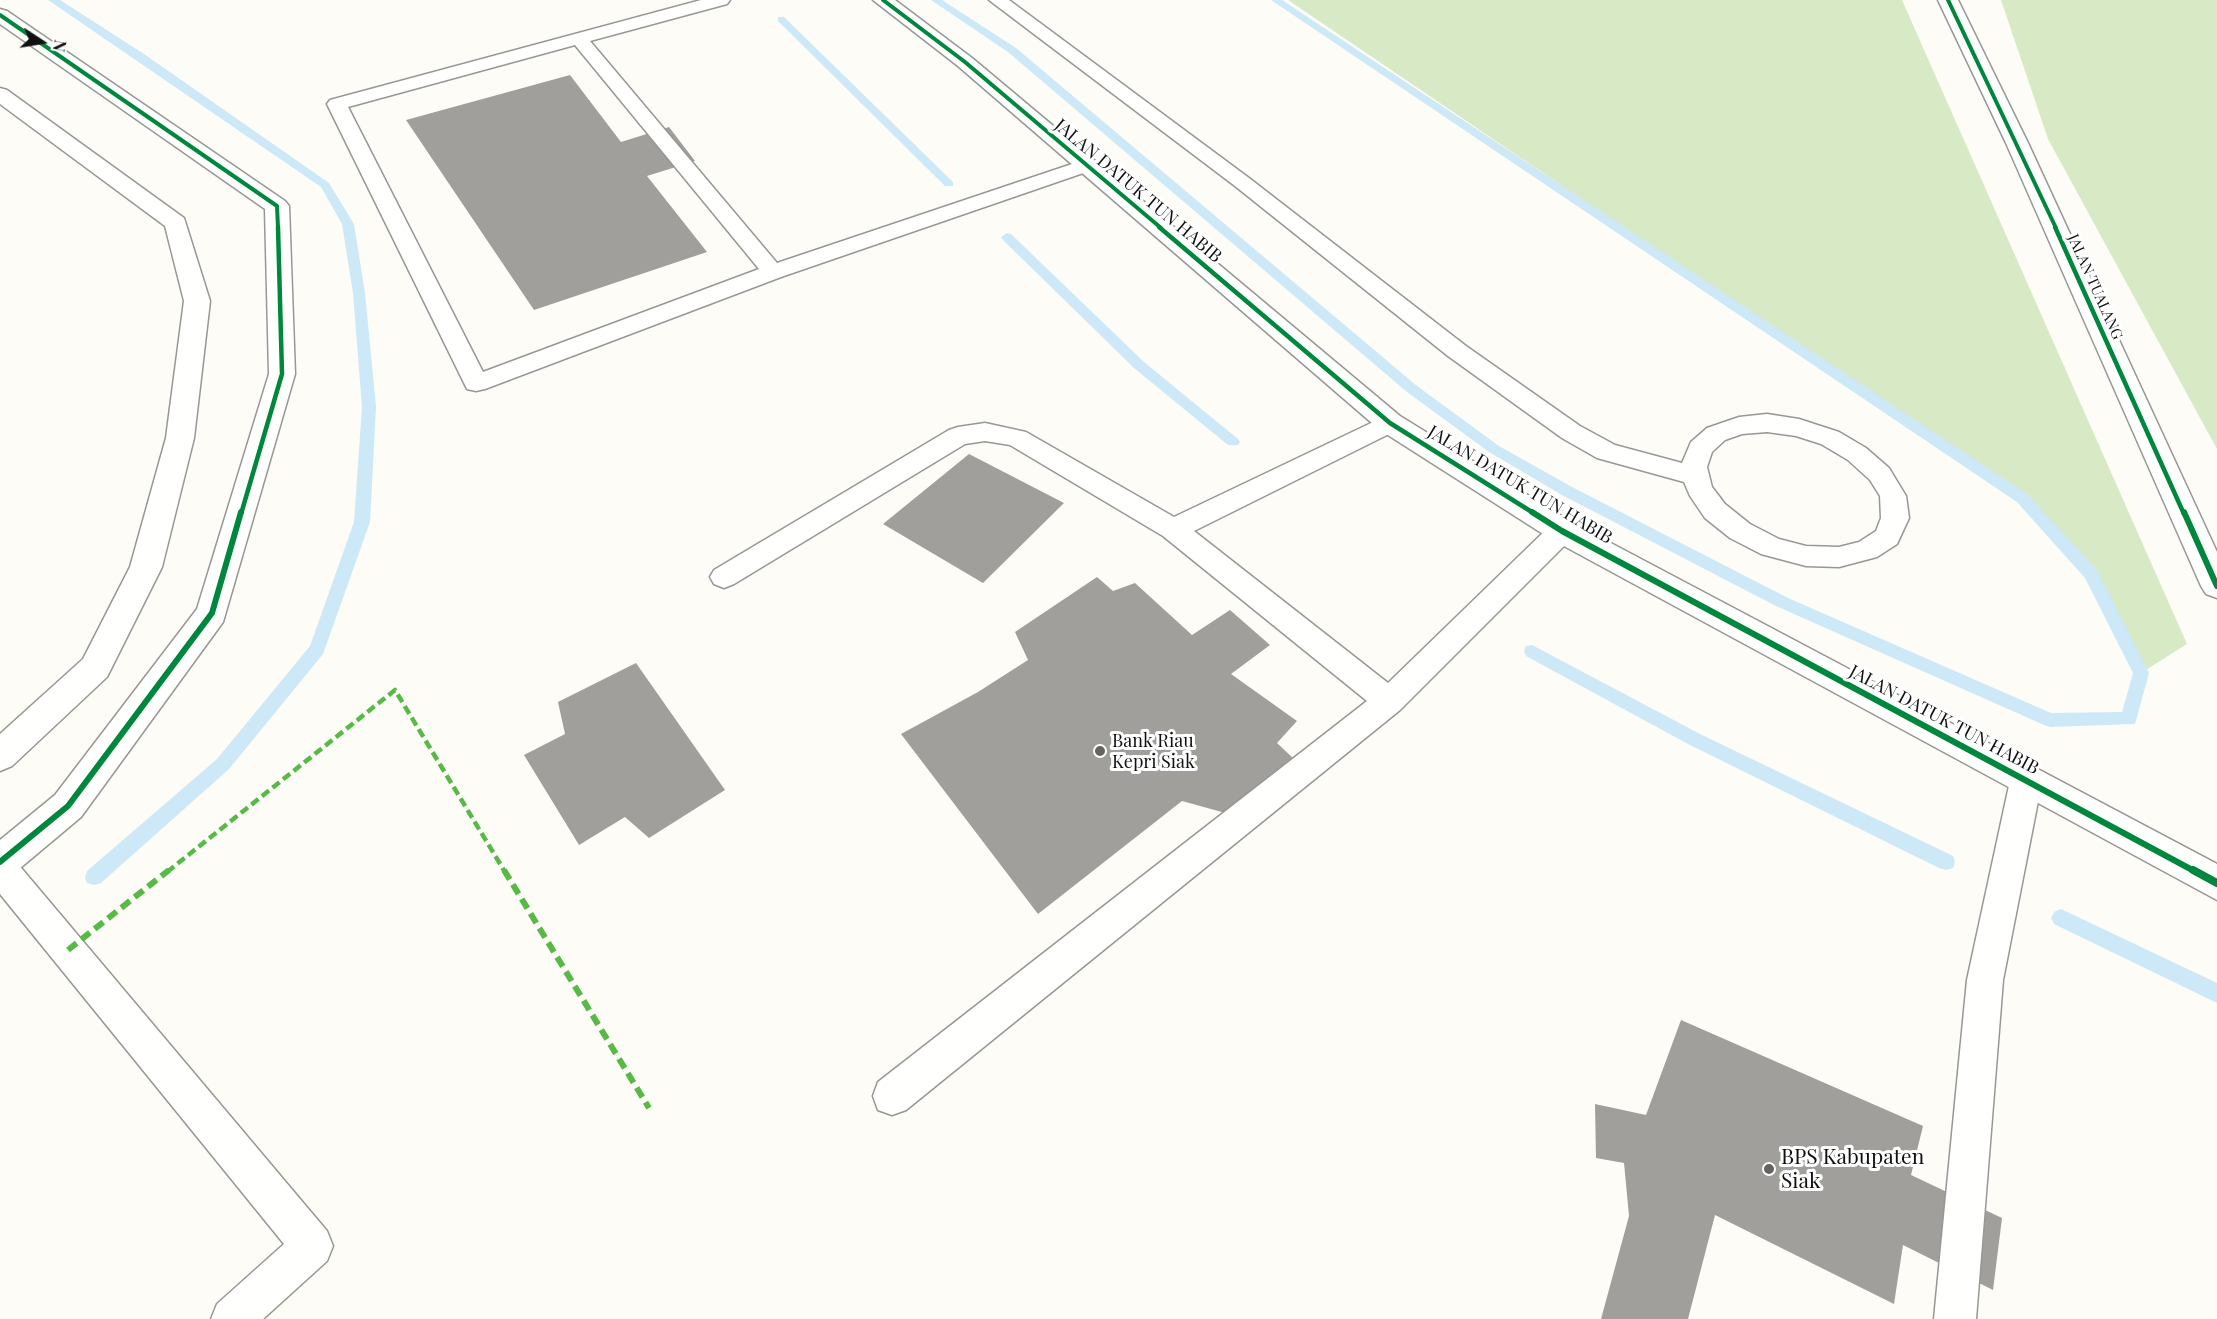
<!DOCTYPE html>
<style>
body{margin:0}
#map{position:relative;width:2217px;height:1319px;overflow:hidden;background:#fdfcf7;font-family:"Playfair Display",serif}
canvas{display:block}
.north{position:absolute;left:12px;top:12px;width:60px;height:60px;-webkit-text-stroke:4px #fff;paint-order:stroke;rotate:102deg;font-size:16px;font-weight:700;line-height:24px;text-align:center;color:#111}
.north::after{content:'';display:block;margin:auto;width:21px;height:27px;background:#111;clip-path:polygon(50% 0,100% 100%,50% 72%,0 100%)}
</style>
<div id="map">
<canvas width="2217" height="1319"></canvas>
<div class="north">N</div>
</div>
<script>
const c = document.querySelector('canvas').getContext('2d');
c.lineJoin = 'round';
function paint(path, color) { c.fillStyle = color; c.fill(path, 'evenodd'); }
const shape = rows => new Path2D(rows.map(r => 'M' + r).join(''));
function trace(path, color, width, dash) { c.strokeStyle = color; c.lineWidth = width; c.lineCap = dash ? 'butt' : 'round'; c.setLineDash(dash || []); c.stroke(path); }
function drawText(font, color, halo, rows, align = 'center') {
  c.font = font + ' "Playfair Display",serif'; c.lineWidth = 6; c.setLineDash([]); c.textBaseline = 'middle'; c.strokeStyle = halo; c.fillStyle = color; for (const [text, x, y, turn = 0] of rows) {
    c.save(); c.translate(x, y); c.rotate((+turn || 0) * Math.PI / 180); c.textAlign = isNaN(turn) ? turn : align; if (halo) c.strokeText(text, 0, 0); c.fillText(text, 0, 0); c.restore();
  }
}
const forest = shape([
 [1288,0,1902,0,2187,644,2141,673,2091,574,2022,498],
 [2001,0,2217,0,2217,449,2048,139]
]);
const stream = shape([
 [48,0,60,0,144,54,329,183,354,224,365,293,376,407,370,522,323,654,229,769,101,883,94,885,87,883,85,877,87,871,217,759,310,646,354,522,362,407,353,293,342,224,321,187,48,0],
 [931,0,942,0,1016,48,1417,386,1499,446,1572,487,1788,598,2051,713,2122,712,2133,673,2085,578,2017,502,1271,0,1282,0,2027,494,2097,570,2149,673,2135,724,2050,727,2044,725,1776,606,1562,495,1489,452,1407,392,1008,52,931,0],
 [778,17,784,17,953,182,953,186,945,186,778,21,778,17],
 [1007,233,1011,234,1144,362,1238,439,1240,442,1238,445,1228,445,1134,368,1003,240,1001,237,1007,233],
 [1532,645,1700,734,1953,856,1955,862,1953,868,1946,870,1939,868,1688,744,1526,656,1524,651,1526,646,1532,645],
 [2061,909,2217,983,2217,1003,2054,924,2051,918,2054,912,2061,909]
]);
const building = shape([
 [570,75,621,142,669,127,695,161,647,176,707,252,534,310,406,120],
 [969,454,1064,503,983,583,883,524],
 [1097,577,1113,591,1135,583,1192,635,1230,610,1270,645,1231,674,1297,721,1277,743,1294,759,1229,814,1182,801,1038,914,901,734,978,692,1028,660,1015,632],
 [636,663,725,790,649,838,625,817,579,845,524,755,565,734,558,702],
 [1681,1020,1923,1126,1911,1175,2002,1218,1993,1290,1903,1245,1894,1304,1715,1215,1688,1319,1601,1319,1629,1216,1624,1163,1596,1158,1595,1104,1646,1115]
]);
const service = shape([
 [701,0,730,0,727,4,590,41,777,263,1078,162,1092,162,1095,166,1092,170,781,277,485,389,476,391,467,389,327,104,330,100,701,0],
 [575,45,759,269,483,372,348,107,575,45],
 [989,0,1009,0,1249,178,1466,346,1580,426,1615,445,1682,463,1691,442,1707,428,1739,417,1767,414,1799,419,1839,432,1866,448,1889,468,1906,496,1909,518,1897,544,1877,557,1839,567,1806,566,1761,554,1730,538,1705,518,1690,496,1684,482,1597,458,1562,438,1448,356,1235,186,989,0],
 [1767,432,1796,436,1821,444,1848,460,1870,480,1880,496,1881,518,1876,531,1859,542,1839,547,1806,546,1779,539,1750,524,1725,504,1712,487,1707,467,1712,452,1725,440,1742,434,1767,432],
 [1390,414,1399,417,1403,423,1399,429,1194,531,1388,683,1552,524,1562,521,1572,524,1576,531,1572,538,1400,710,906,1110,892,1115,878,1110,873,1096,878,1082,1367,701,1163,536,1010,445,985,441,965,444,734,584,724,588,714,584,710,577,714,570,949,430,958,427,985,423,1026,432,1174,517,1390,414],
 [2026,767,2037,771,2042,781,2003,980,1976,1319,1934,1319,1967,980,2010,781,2015,771,2026,767],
 [0,853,12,857,327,1231,333,1246,327,1261,263,1319,211,1319,217,1304,284,1244,0,894,0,853]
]);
const minor = shape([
 [873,0,895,0,972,58,1400,416,1573,523,2217,864,2217,900,1551,539,1380,430,958,66,873,0],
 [1938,0,1958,0,2028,143,2217,552,2217,598,2206,594,2201,586,2006,143,1938,0],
 [0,9,7,11,285,201,289,206,295,374,223,622,81,817,13,874,0,879,0,840,55,795,197,609,269,374,265,209,0,24,0,9],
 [0,88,7,90,184,218,210,301,194,438,162,567,107,677,12,766,0,771,0,734,83,659,130,567,166,438,184,301,165,226,0,104,0,88]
]);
const quietFar1 = shape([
 [167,872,395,690,505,872]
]);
const quiet = shape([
 [504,870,649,1108],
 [68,950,169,870]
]);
const cyclewayFar3 = shape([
 [883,0,965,62,1161,228],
 [1948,0,2056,228],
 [0,15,277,206,278,228]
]);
const cyclewayFar2 = shape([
 [1159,227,1390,423,1535,514],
 [2055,227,2184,514],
 [241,514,282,374,278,227]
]);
const cyclewayFar1 = shape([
 [1532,512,1562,531,2196,872],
 [2184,512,2217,586],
 [0,862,68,806,212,613,241,512]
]);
const cycleway = shape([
 [2193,870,2217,883]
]);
const markers = [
 [1100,751,6,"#646362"],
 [1769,1169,6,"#646362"]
];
const farStreetnames = [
 ["JALAN TUALANG",2095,287,66]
];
const streetNames = [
 ["JALAN DATUK TUN HABIB",1138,191,40],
 ["JALAN DATUK TUN HABIB",1520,485,31],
 ["JALAN DATUK TUN HABIB",1944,720,28]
];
const poiNames = [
 ["Bank Riau",1112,741],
 ["Kepri Siak",1112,762]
];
const nearPoinames = [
 ["BPS Kabupaten",1781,1157],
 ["Siak",1781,1181]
];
paint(forest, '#d8eac5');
paint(stream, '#cde8f7');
paint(building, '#a19f9c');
trace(service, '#979795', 3);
trace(minor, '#979795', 3);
paint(service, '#fffffe');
paint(minor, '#fffffe');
trace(quietFar1, '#58b947', 4.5, [9, 4.5]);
trace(quiet, '#58b947', 6, [11, 6]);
trace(cyclewayFar3, '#00873e', 4);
trace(cyclewayFar2, '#00873e', 4.5);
trace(cyclewayFar1, '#00873e', 6);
trace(cycleway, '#00873e', 8);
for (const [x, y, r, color] of markers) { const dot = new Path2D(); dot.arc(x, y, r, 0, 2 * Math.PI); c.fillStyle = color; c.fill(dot); trace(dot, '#fff', 2); }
drawText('15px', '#111', '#fff', farStreetnames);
drawText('18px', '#111', '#fff', streetNames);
drawText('18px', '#111', '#fff', poiNames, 'left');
drawText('21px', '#111', '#fff', nearPoinames, 'left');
</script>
